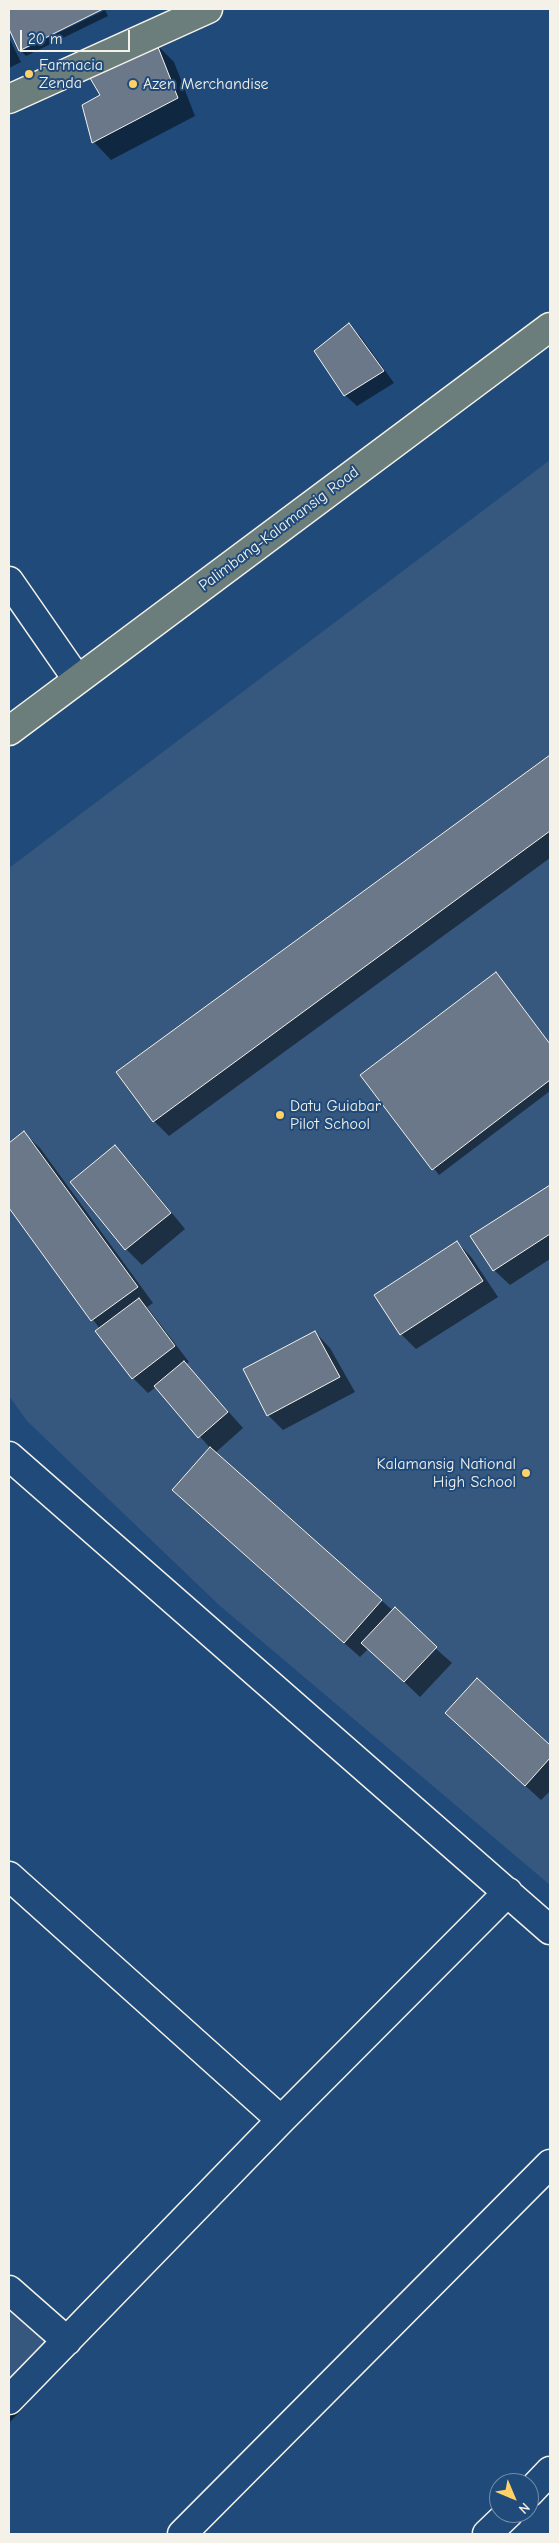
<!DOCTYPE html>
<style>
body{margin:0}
#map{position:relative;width:559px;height:2543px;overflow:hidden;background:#1f4a7a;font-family:"Comic Neue",sans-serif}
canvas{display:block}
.frame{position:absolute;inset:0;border:10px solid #f4f1e8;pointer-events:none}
.north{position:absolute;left:489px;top:2473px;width:50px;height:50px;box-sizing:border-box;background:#1f4a7a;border:1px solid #748da6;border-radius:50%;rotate:135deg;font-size:14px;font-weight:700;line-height:20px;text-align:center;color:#f4f1e8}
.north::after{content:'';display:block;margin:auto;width:18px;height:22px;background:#ffd166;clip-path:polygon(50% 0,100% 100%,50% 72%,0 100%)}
.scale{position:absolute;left:20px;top:30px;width:110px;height:22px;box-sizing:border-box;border:2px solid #f4f1e8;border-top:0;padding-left:6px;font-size:15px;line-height:18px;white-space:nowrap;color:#f4f1e8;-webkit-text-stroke:4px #1f4a7a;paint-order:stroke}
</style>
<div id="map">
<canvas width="559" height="2543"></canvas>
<div class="frame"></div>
<div class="north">N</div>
<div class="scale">20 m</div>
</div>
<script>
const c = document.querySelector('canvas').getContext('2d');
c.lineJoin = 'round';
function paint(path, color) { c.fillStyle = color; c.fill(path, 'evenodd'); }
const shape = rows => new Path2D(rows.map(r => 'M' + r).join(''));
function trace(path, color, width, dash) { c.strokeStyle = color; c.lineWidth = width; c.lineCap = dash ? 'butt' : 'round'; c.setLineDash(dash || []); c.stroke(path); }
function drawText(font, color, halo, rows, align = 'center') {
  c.font = font + ' "Comic Neue",sans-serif'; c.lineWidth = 4; c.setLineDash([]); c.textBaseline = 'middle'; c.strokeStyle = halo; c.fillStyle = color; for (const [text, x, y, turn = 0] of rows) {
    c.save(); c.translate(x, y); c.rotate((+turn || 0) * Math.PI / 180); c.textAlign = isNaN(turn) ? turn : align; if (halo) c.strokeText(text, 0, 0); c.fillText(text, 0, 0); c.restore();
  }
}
const built = shape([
 [550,460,550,1885,219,1605,27,1421,9,1396,9,868],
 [9,2305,58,2348,9,2398]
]);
const shadow = shape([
 [9,9,101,9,20,48,20,50,9,26],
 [105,10,108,16,26,56,21,51],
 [9,38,21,62,9,68],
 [156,44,174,62,195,116,111,160,94,142,83,105,101,95],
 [349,325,360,336,394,383,357,406,345,395],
 [550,757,550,858,169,1136,154,1121,118,1072],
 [501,980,550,1044,550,1091,439,1175,362,1076],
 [24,1133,40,1148,153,1303,147,1307,189,1362,186,1364,243,1428,215,1453,452,1663,420,1697,369,1648,360,1657,189,1505,211,1449,156,1387,148,1393,133,1378,100,1329,9,1206,9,1144],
 [115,1147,130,1162,185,1229,142,1265,126,1249,72,1182],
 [550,1187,550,1259,510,1285,494,1270,472,1236],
 [457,1242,472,1258,498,1297,416,1349,401,1334],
 [315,1332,330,1348,355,1392,283,1430,268,1415],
 [477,1680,550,1747,550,1791,541,1800,462,1728],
 [9,2380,30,2401,9,2423]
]);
const building = shape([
 [9,9,103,9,19,51,9,29,9,9],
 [156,42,178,98,92,143,82,105,100,95,87,73,156,42],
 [349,323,384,371,344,396,314,351,349,323],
 [550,755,550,831,153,1122,116,1072,550,755],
 [496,972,550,1044,550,1080,432,1170,360,1075,496,972],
 [24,1131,138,1287,91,1321,9,1208,9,1143,24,1131],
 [115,1145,171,1213,125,1250,70,1182,115,1145],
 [550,1185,550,1234,493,1271,470,1236,550,1185],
 [457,1241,483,1281,400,1335,374,1295,457,1241],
 [139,1298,175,1346,132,1379,95,1331,139,1298],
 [315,1331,340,1377,267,1416,243,1369,315,1331],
 [184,1361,228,1412,198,1438,154,1386,184,1361],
 [210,1447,382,1600,344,1643,172,1490,210,1447],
 [395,1607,437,1647,404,1682,361,1643,395,1607],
 [477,1678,550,1745,550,1758,525,1786,445,1713,477,1678]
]);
const minor = shape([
 [9,581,77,679],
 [9,1456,550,1930],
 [9,1876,281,2120],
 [9,2290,67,2341],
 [9,2400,281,2120,508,1892],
 [529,2493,550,2471],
 [182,2534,550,2164],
 [487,2534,509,2513]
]);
const major = shape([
 [9,99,208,9],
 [9,731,550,327]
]);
const markers = [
 [29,74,5,"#ffd166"],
 [133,84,5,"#ffd166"],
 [280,1115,5,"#ffd166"],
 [526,1473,5,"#ffd166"]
];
const poiNames = [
 ["Farmacia",39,65],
 ["Zenda",39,83],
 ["Azen Merchandise",143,84],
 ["Datu Guiabar",290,1106],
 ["Pilot School",290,1124],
 ["Kalamansig National",516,1464,"right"],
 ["High School",516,1482,"right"]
];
const streetNames = [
 ["Palimbang-Kalamansig Road",279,529,-37]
];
paint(built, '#36587f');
paint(shadow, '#0007');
paint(building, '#6b788a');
trace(building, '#f4f1e8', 1);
trace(minor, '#f4f1e8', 31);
trace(major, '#f4f1e8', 31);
trace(minor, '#1f4a7a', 28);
trace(major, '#6c7e7c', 28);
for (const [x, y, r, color] of markers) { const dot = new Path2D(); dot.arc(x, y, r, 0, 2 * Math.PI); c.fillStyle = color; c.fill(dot); trace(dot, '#1f4a7a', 2); }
drawText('16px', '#f4f1e8', '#1f4a7a', poiNames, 'left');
drawText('16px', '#f4f1e8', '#1f4a7a', streetNames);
</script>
